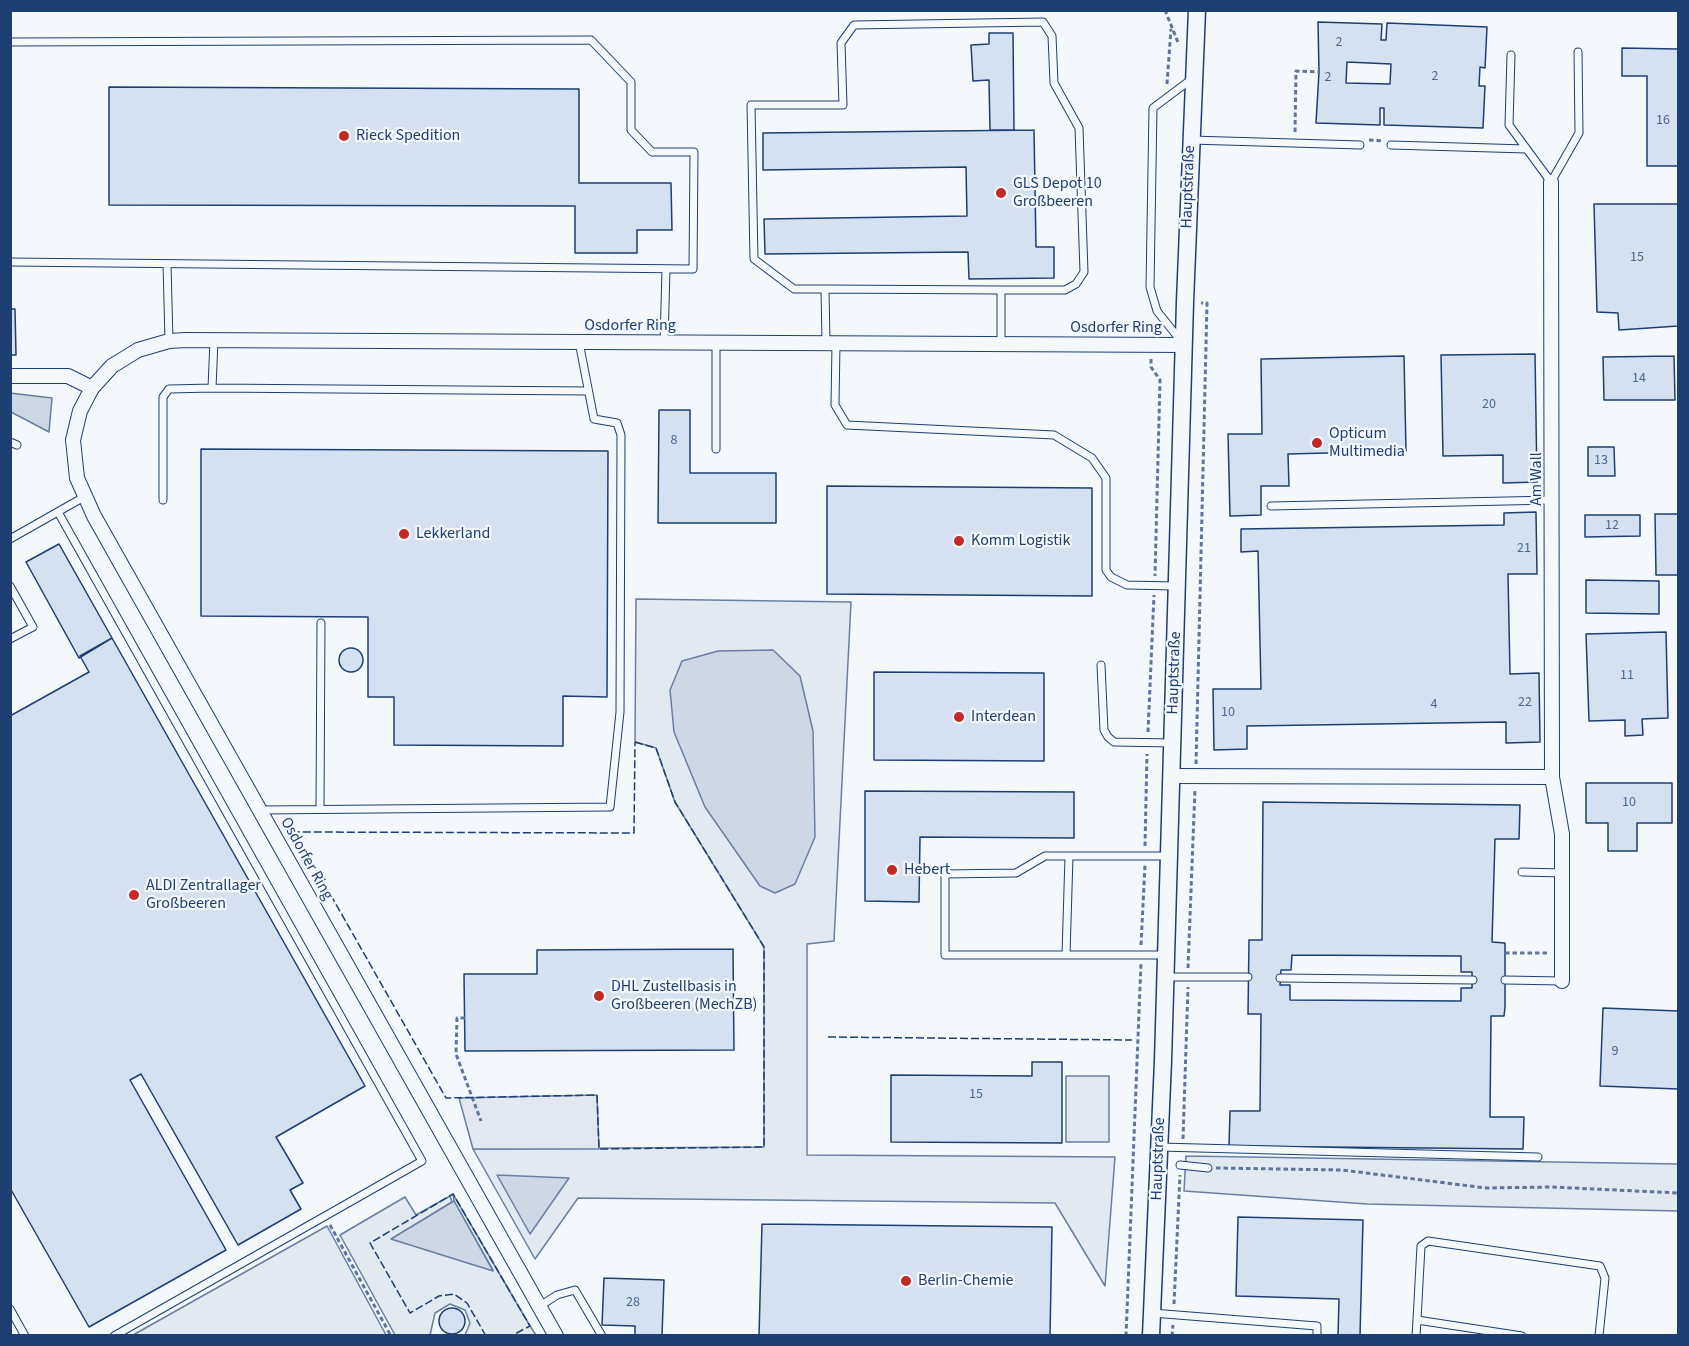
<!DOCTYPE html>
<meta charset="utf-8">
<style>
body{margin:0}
#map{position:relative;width:1689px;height:1346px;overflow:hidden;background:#f4f7fb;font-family:"Source Sans 3",sans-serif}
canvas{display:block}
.frame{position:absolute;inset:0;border:12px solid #1d3f73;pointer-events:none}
</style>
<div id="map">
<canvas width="1689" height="1346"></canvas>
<div class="frame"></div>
</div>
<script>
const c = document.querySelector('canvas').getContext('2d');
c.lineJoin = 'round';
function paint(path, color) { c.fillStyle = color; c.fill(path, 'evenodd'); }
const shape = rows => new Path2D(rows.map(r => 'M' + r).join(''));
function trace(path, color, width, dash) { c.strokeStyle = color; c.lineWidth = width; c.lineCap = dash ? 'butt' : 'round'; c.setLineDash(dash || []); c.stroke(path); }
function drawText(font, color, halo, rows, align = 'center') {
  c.font = font + ' "Source Sans 3",sans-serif'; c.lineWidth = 4.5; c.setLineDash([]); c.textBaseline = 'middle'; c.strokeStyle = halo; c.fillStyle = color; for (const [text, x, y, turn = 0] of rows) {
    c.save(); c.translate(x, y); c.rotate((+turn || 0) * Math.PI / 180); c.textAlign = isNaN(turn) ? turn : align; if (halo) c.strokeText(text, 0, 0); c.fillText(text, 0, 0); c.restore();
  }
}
const green = shape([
 [636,599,851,602,834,941,807,944,807,1155,1115,1157,1105,1286,1055,1203,578,1198,535,1259,473,1149,764,1147,764,947,675,802,656,748,635,742,636,599],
 [1186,1156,1678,1164,1678,1211,1367,1204,1184,1191,1186,1156],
 [453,1194,530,1326,536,1335,465,1335,470,1323,465,1310,450,1304,435,1313,430,1335,395,1335,340,1235,405,1197,416,1215,450,1196,452,1202,392,1239,493,1270,454,1201,453,1194],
 [327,1226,386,1335,133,1335,327,1226]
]);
const parking = shape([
 [1066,1076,1109,1076,1109,1142,1066,1142,1066,1076],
 [597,1095,599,1149,473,1149,459,1098,597,1095]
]);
const water = shape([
 [10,393,52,398,49,432,11,412,10,393],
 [773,650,800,676,813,731,815,837,795,884,775,893,760,886,705,807,674,732,670,690,682,661,718,651,773,650],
 [497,1175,569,1178,530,1234,497,1175],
 [454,1201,493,1271,391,1239,454,1201]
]);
const building = shape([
 [1318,22,1382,24,1381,40,1386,40,1387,23,1487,27,1485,68,1480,67,1479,86,1485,86,1483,128,1384,125,1384,108,1380,108,1380,125,1316,123,1319,72,1318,22],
 [1347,62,1391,64,1390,84,1346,83,1347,62],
 [989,33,1013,33,1014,130,990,130,989,80,973,81,971,45,989,44,989,33],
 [1622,48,1678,49,1678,166,1647,166,1647,76,1622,76,1622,48],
 [109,87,579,89,579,183,671,183,672,230,637,230,637,253,575,253,575,206,109,205,109,87],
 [1034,130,1036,247,1054,247,1054,278,969,279,968,252,765,254,764,219,967,216,966,167,763,170,763,133,1034,130],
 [1594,204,1678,204,1678,326,1619,330,1618,313,1597,312,1594,204],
 [10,309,15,309,16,355,10,355,10,309],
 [1535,354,1537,482,1503,483,1503,455,1443,456,1441,355,1535,354],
 [1404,356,1406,451,1288,454,1289,486,1261,486,1261,515,1230,516,1228,434,1262,434,1261,359,1404,356],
 [1674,356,1675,400,1604,400,1603,357,1674,356],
 [659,410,690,410,690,473,776,473,776,523,658,523,659,410],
 [1588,447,1614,447,1615,476,1588,476,1588,447],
 [201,449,608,451,607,697,563,696,563,746,394,745,394,697,368,697,368,617,201,616,201,449],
 [827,486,1092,488,1092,596,827,594,827,486],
 [1536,512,1537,574,1508,574,1510,674,1539,673,1540,742,1506,743,1506,722,1247,726,1247,749,1214,750,1213,689,1261,689,1258,551,1241,552,1241,529,1504,525,1504,513,1536,512],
 [1655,514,1678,514,1678,575,1656,575,1655,514],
 [1585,515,1640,515,1640,536,1585,537,1585,515],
 [59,544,112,638,79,658,26,562,59,544],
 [1586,580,1659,581,1659,614,1586,613,1586,580],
 [1666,632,1668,718,1642,719,1643,735,1625,736,1625,720,1589,721,1586,634,1666,632],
 [112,638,365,1086,276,1137,303,1183,290,1190,301,1209,238,1245,141,1074,130,1080,226,1250,89,1327,10,1188,10,716,89,672,80,656,112,638],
 '339 660a12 12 0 1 1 24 0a12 12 0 1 1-24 0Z',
 [874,672,1044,673,1044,761,874,760,874,672],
 [1586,783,1672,783,1672,823,1637,823,1637,851,1608,851,1608,823,1586,823,1586,783],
 [865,791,1074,792,1074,838,920,837,919,902,865,901,865,791],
 [1263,802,1520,805,1519,839,1495,839,1492,942,1505,943,1505,1007,1504,1016,1491,1016,1490,1117,1524,1117,1523,1149,1229,1146,1230,1111,1260,1111,1261,1014,1248,1014,1249,940,1262,940,1263,802],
 [1292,955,1461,956,1461,972,1472,972,1472,988,1461,988,1461,1001,1290,1000,1290,985,1280,985,1281,970,1291,970,1292,955],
 [733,949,734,1050,465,1051,464,974,537,974,537,950,733,949],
 [1603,1008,1678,1011,1678,1089,1600,1086,1603,1008],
 [1032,1062,1062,1062,1062,1143,891,1142,891,1075,1032,1076,1032,1062],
 [1238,1217,1363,1220,1360,1336,1338,1336,1339,1299,1236,1296,1238,1217],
 [762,1224,1052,1227,1050,1336,759,1336,762,1224],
 [604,1278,664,1280,662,1336,635,1336,635,1326,602,1325,604,1278],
 '439 1321a13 13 0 1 1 26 0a13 13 0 1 1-26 0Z'
]);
const path = shape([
 [1165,10,1179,45],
 [1167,84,1171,29],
 [1295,132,1296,71,1319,72],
 [1369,140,1383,141],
 [1151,359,1151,367,1160,380,1155,576],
 [1148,732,1154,595],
 [1196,764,1207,303,1201,303],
 [1145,846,1147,754],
 [1141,945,1145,865],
 [1505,953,1548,953],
 [1188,968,1195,789],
 [465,1018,457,1018,456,1054,481,1121],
 [1183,1139,1188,987],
 [1216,1168,1342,1170,1486,1188,1552,1187,1678,1193],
 [330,1225,391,1336],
 [1174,1304,1180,1175],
 [1126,1336,1141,963],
 [1172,1336,1173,1325]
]);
const service = shape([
 [10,42,591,40,631,82,631,130,652,152,694,152,693,269,10,262],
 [1511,55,1509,125,1551,182,1579,133,1578,52],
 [1191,140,1360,145],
 [1391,145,1526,149],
 [167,264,169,341],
 [825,289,794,289,754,259,751,105,843,105,841,43,854,25,1043,22,1052,36,1054,83,1079,128,1084,272,1076,284,1065,290,1001,290],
 [214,340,212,388,588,391],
 [1181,341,1157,311,1150,287,1153,108,1193,78],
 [664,343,666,269],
 [716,343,716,449],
 [826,343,825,289,1001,290,1001,344],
 [836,344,835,405,847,425,1054,435,1092,458,1106,478,1106,570,1111,577,1127,585,1175,586],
 [10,442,17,445],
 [163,500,163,397,169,389,212,388],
 [1271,506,1553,500],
 [58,512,422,1161,114,1336],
 [10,539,84,497],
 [10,586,33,627,10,639],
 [1101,665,1104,730,1108,737,1114,742,1172,743],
 [320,808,321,623],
 [260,810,610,807,620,712,621,435,617,423,594,419,579,342],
 [1522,872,1562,873],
 [1066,955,1069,856],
 [1166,955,945,955,945,874,1016,873,1045,856,1168,856],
 [1167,977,1248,977],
 [1280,978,1473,980],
 [1505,980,1562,981],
 [1160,1147,1538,1157],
 [1180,1165,1208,1168],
 [540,1306,557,1295,575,1290,602,1336],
 [10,1309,25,1336],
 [1152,1313,1317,1326,1317,1336],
 [1417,1320,1421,1246,1428,1241,1600,1266,1605,1278,1599,1336],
 [1416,1336,1417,1320,1522,1336]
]);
const minor = shape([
 [1551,182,1552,777,1562,834,1562,981],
 [10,376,68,376,92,388],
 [1171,776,1552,777],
 [556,1336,94,516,77,478,73,440,80,411,92,388,112,366,138,350,169,341,186,340,1184,345]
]);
const tertiary = shape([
 [1151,1336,1163,1061,1185,302,1197,10]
]);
const fence = shape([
 [635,742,656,748,675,802,764,947,764,1147,599,1149,597,1095,446,1098,295,832,634,833,635,742],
 [828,1037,1132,1040],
 [486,1336,467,1303,454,1294,439,1296,410,1313,370,1243,453,1194,530,1326,511,1336]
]);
const markers = [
 [344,136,6,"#c62828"],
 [1001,193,6,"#c62828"],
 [1317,443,6,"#c62828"],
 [404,534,6,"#c62828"],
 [959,541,6,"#c62828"],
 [959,717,6,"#c62828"],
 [892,870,6,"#c62828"],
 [134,895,6,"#c62828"],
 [599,996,6,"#c62828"],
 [906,1281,6,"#c62828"]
];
const numberNames = [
 ["2",1339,43],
 ["2",1435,77],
 ["2",1328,78],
 ["16",1663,121],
 ["15",1637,258],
 ["14",1639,379],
 ["20",1489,405],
 ["8",674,441],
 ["13",1601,461],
 ["12",1612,526],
 ["21",1524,549],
 ["11",1627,676],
 ["22",1525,703],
 ["4",1434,705],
 ["10",1228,713],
 ["10",1629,803],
 ["9",1615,1052],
 ["15",976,1095],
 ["28",633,1303]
];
const poiNames = [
 ["Rieck Spedition",356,136],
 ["GLS Depot 10",1013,184],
 ["Großbeeren",1013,202],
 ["Opticum",1329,434],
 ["Multimedia",1329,452],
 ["Lekkerland",416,534],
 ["Komm Logistik",971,541],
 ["Interdean",971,717],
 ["Hebert",904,870],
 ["ALDI Zentrallager",146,886],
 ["Großbeeren",146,904],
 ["DHL Zustellbasis in",611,987],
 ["Großbeeren (MechZB)",611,1005],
 ["Berlin-Chemie",918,1281]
];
const streetNames = [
 ["Hauptstraße",1189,187,-88],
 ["Osdorfer Ring",630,326],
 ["Osdorfer Ring",1116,328],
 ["Am Wall",1537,479,-90],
 ["Hauptstraße",1175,673,-88],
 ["Osdorfer Ring",306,859,61],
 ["Hauptstraße",1159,1159,-88]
];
paint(green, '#e3e9f0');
trace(green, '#687fa3', 1.5);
paint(parking, '#e3e8f0');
trace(parking, '#687fa3', 1.5);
paint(water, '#cfd7e4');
trace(water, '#687fa3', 1.5);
paint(building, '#d5e0f0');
trace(building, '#1d3f73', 1.5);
trace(service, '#1d3f73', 9);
trace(minor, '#1d3f73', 16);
trace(tertiary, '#1d3f73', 19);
trace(path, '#5e769c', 3, [4.5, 3]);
trace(service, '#f4f7fb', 7);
trace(minor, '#f4f7fb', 14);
trace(tertiary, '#f4f7fb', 16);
trace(fence, '#1d3f73', 1.5, [8, 3]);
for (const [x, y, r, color] of markers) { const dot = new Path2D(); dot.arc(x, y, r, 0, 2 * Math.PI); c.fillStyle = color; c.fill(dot); trace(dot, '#f4f7fb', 2); }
drawText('14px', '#4b6792', null, numberNames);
drawText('16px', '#1d3f73', '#f4f7fb', poiNames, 'left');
drawText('16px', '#1d3f73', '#f4f7fb', streetNames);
</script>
